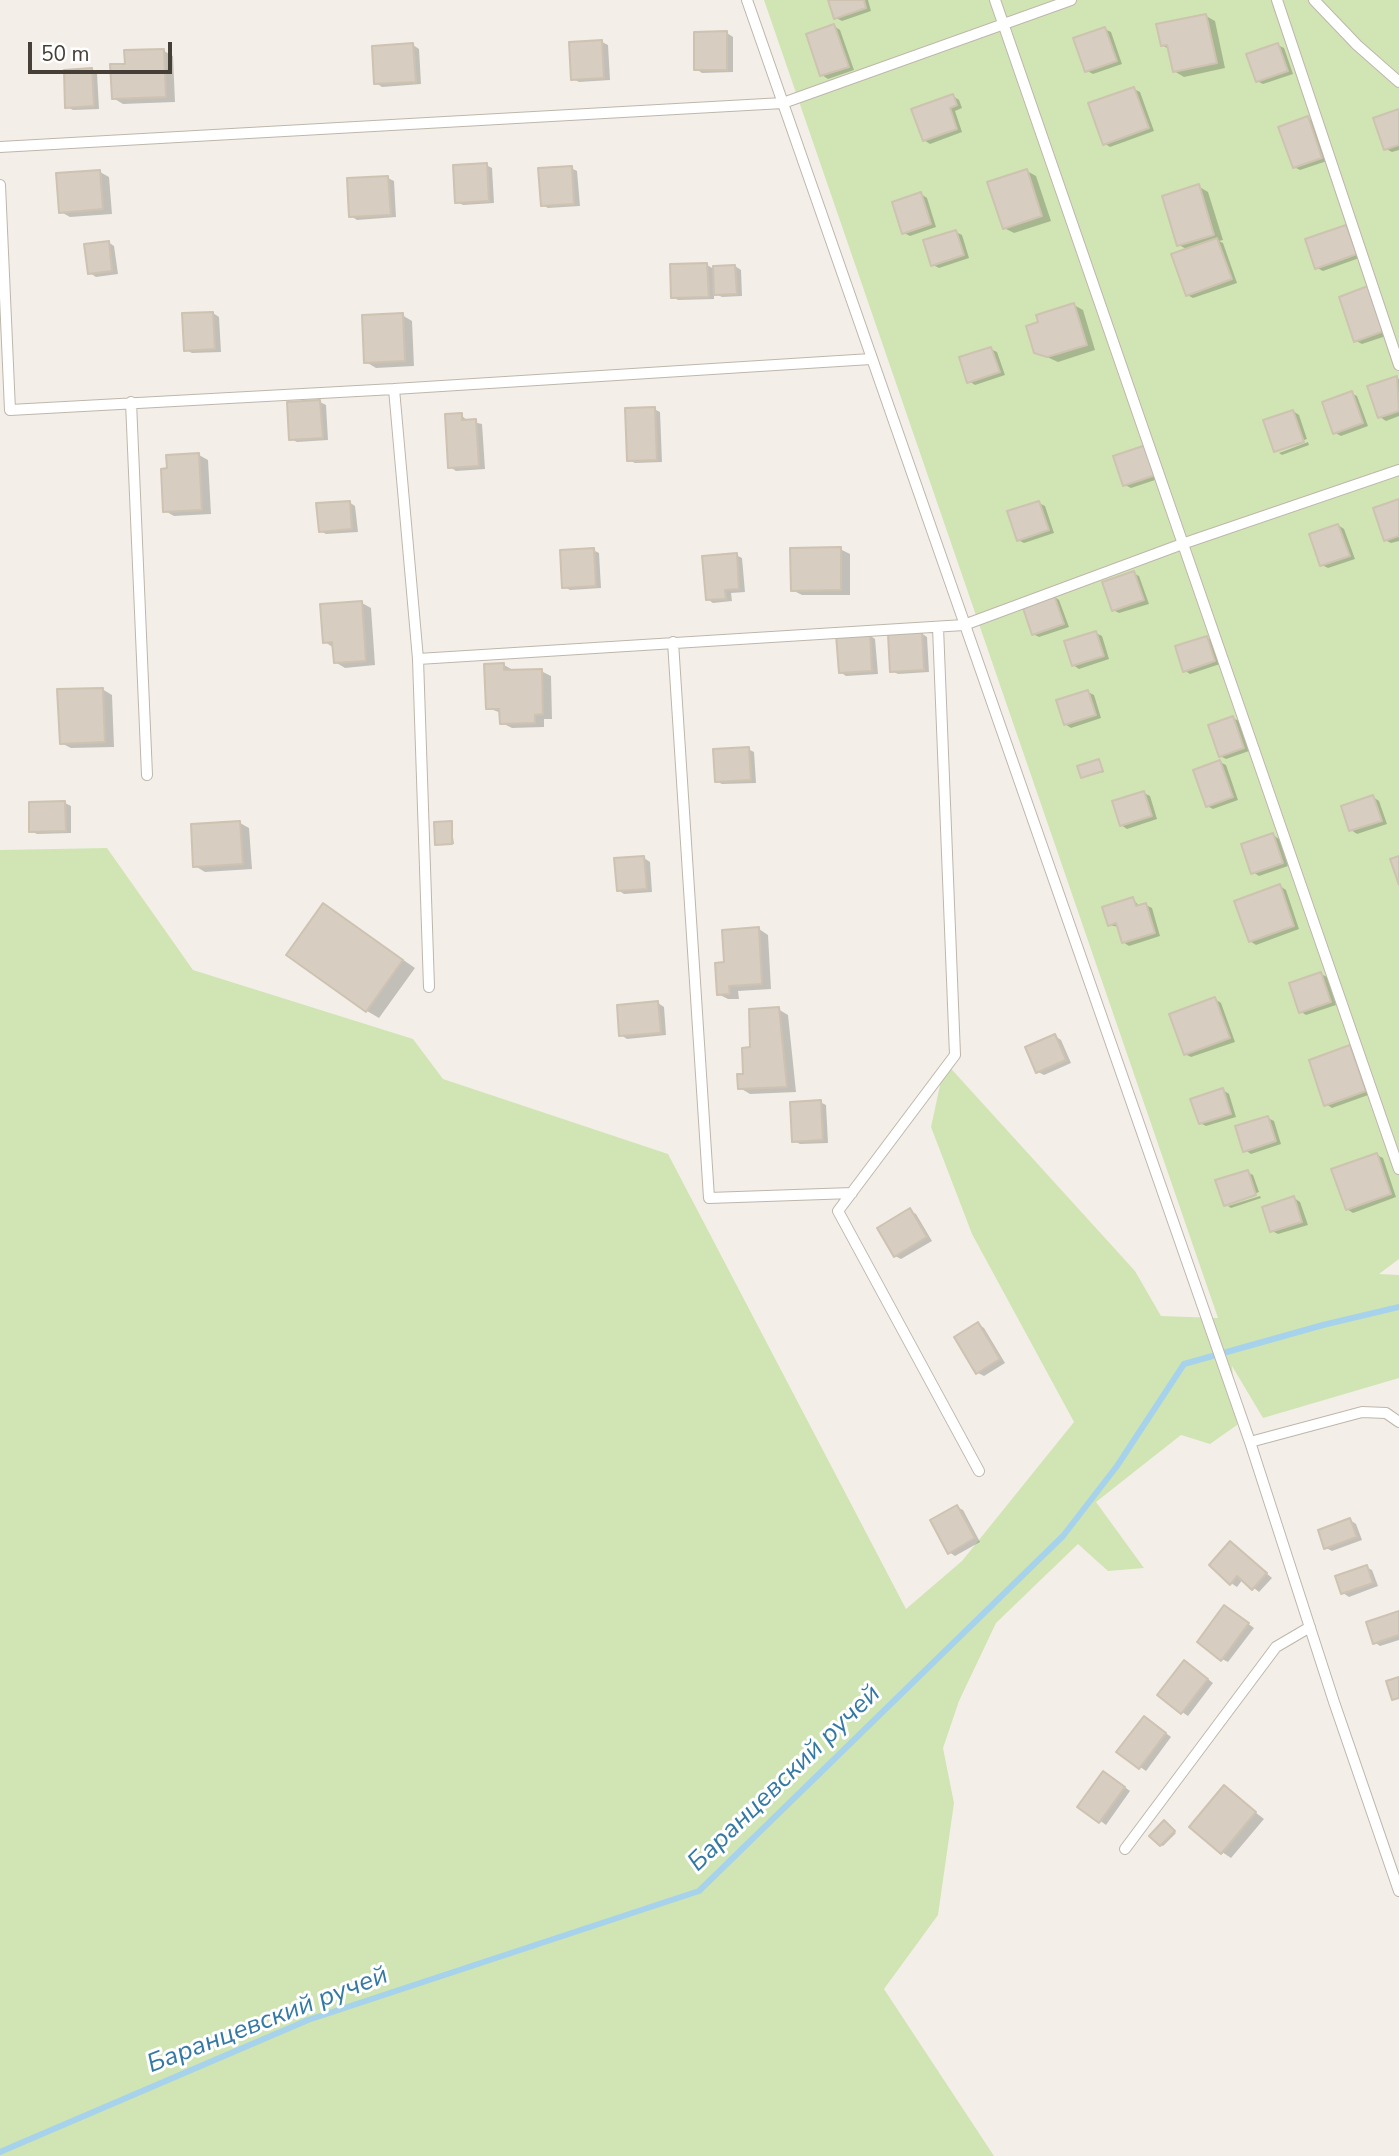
<!DOCTYPE html>
<meta charset="utf-8">
<style>
body{margin:0}
#map{position:relative;width:1399px;height:2156px;overflow:hidden;background:#f3efe8;font-family:"Nunito Sans",sans-serif}
canvas{display:block}
.scale{position:absolute;left:28px;top:42px;width:144px;height:32px;box-sizing:border-box;border:4px solid #463f37;border-top:0;padding-left:9px;font-size:21px;line-height:24px;white-space:nowrap;color:#463f37;-webkit-text-stroke:5px #fff;paint-order:stroke}
</style>
<div id="map">
<canvas width="1399" height="2156"></canvas>
<div class="scale">50 m</div>
</div>
<script>
const c = document.querySelector('canvas').getContext('2d');
c.lineJoin = 'round';
function fillPath(path, color) {
  c.fillStyle = color;
  c.fill(path, 'evenodd');
}
function strokePath(path, color, width, dash) {
  c.strokeStyle = color;
  c.lineWidth = width;
  c.lineCap = dash ? 'butt' : 'round';
  c.setLineDash(dash || []);
  c.stroke(path);
}
function write(font, color, halo, rows, align = 'center') {
  c.font = font + ' "Nunito Sans",sans-serif';
  c.lineWidth = 6;
  c.setLineDash([]);
  c.textBaseline = 'middle';
  c.strokeStyle = halo;
  c.fillStyle = color;
  for (const [text, x, y, turn = 0] of rows) {
    c.save();
    c.translate(x, y);
    c.rotate((+turn || 0) * Math.PI / 180);
    c.textAlign = isNaN(turn) ? turn : align;
    if (halo) c.strokeText(text, 0, 0);
    c.fillText(text, 0, 0);
    c.restore();
  }
}
fillPath(new Path2D(`
 M764 0H1399V1259L1379 1274 1399 1275V1378L1263 1418 1232 1366 1237 1425 1210 1444 1181 1435 1096 1502 1144 1568 1108 1571 1078 1544 996 1623 959 1701 943 1748 954 1803 938 1915 884 1989 994 2156H0V850L107 848 193 970 413 1039 443 1079 668 1154 906 1609 962 1561 1074 1422 972 1234 931 1127 945 1062 1135 1271 1161 1316 1218 1318Z`), '#d0e5b3');
fillPath(new Path2D(`
 M830 0H868L871 11 842 21 836 18Z
 M1206 16 1215 21 1225 68 1184 77 1174 71 1170 50 1162 45Z
 M834 26 840 30 854 70 828 79 822 75Z
 M1105 29 1111 32 1122 64 1093 74 1087 71Z
 M727 33 733 37V72L702 73 696 69Z
 M602 42 608 45 610 80 579 82 573 79Z
 M413 45 419 49 421 84 382 87 376 83Z
 M1278 45 1284 48 1293 74 1263 84 1257 81Z
 M164 51 173 56 175 102 123 104 113 98Z
 M91 70 97 73 99 109 73 110 67 107Z
 M1134 89 1140 92 1154 131 1110 147 1104 143Z
 M953 96 959 100 962 108 955 111 962 132 930 144 924 140Z
 M1399 111V150L1392 152 1386 149Z
 M1308 118 1314 122 1327 161 1300 170 1294 167Z
 M486 165 492 168 494 203 463 205 457 202Z
 M571 168 577 171 580 206 548 208 542 205Z
 M1027 171 1036 176 1051 221 1014 233 1004 228Z
 M100 172 109 177 112 214 70 217 61 212Z
 M388 178 394 181 396 217 357 220 351 216Z
 M1198 186 1208 192 1223 240 1219 241 1223 243 1237 283 1193 298 1187 295 1188 250 1179 245Z
 M921 194 927 198 936 227 910 236 904 233Z
 M1346 227 1352 230 1362 257 1323 271 1317 268Z
 M956 232 962 235 969 258 939 268 933 265Z
 M108 242 114 246 118 274 96 277 90 273Z
 M707 265 714 269 735 266 741 270 742 296 722 297 714 293V299L678 300 673 297Z
 M1368 288 1389 335 1362 344 1356 341Z
 M1074 305 1083 310 1095 350 1058 362 1036 352Z
 M213 313 219 317 221 352 192 353 186 350Z
 M402 315 412 321 414 366 376 368 366 362Z
 M991 349 997 352 1005 375 975 385 969 381Z
 M1396 378 1399 379V416L1386 421 1380 417Z
 M1351 393 1357 396 1368 426 1341 436 1335 433Z
 M320 402 326 405 328 440 297 442 291 439Z
 M654 409 660 412 662 462 635 463 629 460Z
 M1293 411 1299 415 1307 439 1278 449V452L1276 451Z
 M461 415 468 421 482 424 485 469 456 471 450 467Z
 M1308 442 1309 445 1282 455 1279 453Z
 M1145 447 1161 478 1131 488 1125 485Z
 M199 455 208 460 211 514 174 516 165 511Z
 M1399 501V541L1391 543 1385 540Z
 M349 502 355 506 358 532 326 534 320 531Z
 M1039 503 1045 506 1054 533 1024 543 1018 540Z
 M1338 525 1344 529 1355 559 1328 568 1322 565Z
 M840 549 850 554V595H802L792 590Z
 M593 550 599 553 601 588 570 590 564 587Z
 M736 555 742 558 745 592 731 593 732 601 713 603 707 599Z
 M1133 573 1139 576 1149 604 1119 613 1113 610Z
 M1053 596 1059 600 1069 627 1039 637 1033 634Z
 M362 603 371 608 375 665 345 668 335 662 334 648 325 642Z
 M921 633 927 637 929 672 898 674 892 671Z
 M1096 633 1102 636 1109 659 1079 669 1073 665Z
 M869 635 875 639 878 674 846 676 840 672Z
 M1207 638 1213 641 1220 664 1190 674 1184 670Z
 M504 665 513 670 541 671 551 676 552 719H544V727L512 728 502 723 501 713 488 708Z
 M102 689 112 695 114 747 71 748 61 743Z
 M1088 692 1094 695 1101 718 1071 728 1065 724Z
 M1233 718 1239 721 1249 751 1226 759 1220 756Z
 M748 749 754 752 756 783 722 784 716 781Z
 M1099 761 1104 772 1082 777Z
 M1220 762 1226 765 1238 800 1213 809 1207 806Z
 M1144 793 1150 796 1157 819 1127 829 1121 825Z
 M1373 797 1379 801 1387 824 1357 834 1351 830Z
 M65 803 71 806V833L37 834 31 831Z
 M240 823 249 828 252 869 205 872 195 866Z
 M451 823 454 844H437Z
 M1273 835 1279 839 1288 866 1259 876 1253 872Z
 M644 858 650 862 652 892 624 894 618 890Z
 M1280 886 1286 890 1299 929 1256 945 1250 941Z
 M1133 899 1140 907 1146 905 1152 908 1160 936 1129 946 1123 942 1119 927 1109 925Z
 M324 905 415 968 379 1018 367 1011Z
 M759 929 768 935 771 989 738 991 739 999H728L718 994 725 964Z
 M1321 974 1327 977 1336 1005 1306 1015 1300 1011Z
 M1215 999 1221 1003 1235 1042 1191 1057 1185 1054Z
 M658 1003 664 1007 666 1035 627 1039 621 1035Z
 M778 1009 788 1015 796 1092 750 1094 740 1088 752 1049Z
 M1055 1036 1061 1040 1071 1063 1044 1075 1038 1072Z
 M1350 1047 1356 1050 1371 1094 1332 1108 1326 1104Z
 M1223 1090 1229 1094 1236 1117 1206 1126 1200 1123Z
 M820 1102 826 1105 828 1143 800 1144 794 1141Z
 M1268 1118 1274 1121 1281 1144 1251 1154 1245 1150Z
 M1377 1155 1383 1158 1396 1197 1353 1213 1347 1209Z
 M1247 1172 1253 1175 1259 1192 1225 1205Z
 M1260 1196 1261 1198 1231 1208 1228 1206Z
 M1294 1198 1300 1202 1308 1225 1278 1234 1272 1231Z
 M910 1211 916 1214 932 1241 901 1259 895 1256Z
 M978 1324 984 1328 1005 1363 984 1376 978 1373Z
 M957 1507 963 1510 980 1542 955 1556 949 1552Z
 M1350 1520 1356 1524 1362 1540 1332 1551 1326 1548Z
 M1236 1547 1272 1578 1259 1592 1243 1579 1237 1587 1231 1583Z
 M1366 1567 1372 1570 1378 1586 1349 1597 1343 1593Z
 M1231 1611 1254 1628 1228 1662 1222 1659Z
 M1399 1613V1640L1380 1646 1374 1642Z
 M1191 1666 1213 1683 1188 1716 1182 1712Z
 M1150 1721 1171 1737 1146 1771 1119 1752Z
 M1110 1776 1130 1791 1106 1825 1080 1806Z
 M1224 1788 1264 1819 1231 1858 1222 1852Z
 M1166 1823 1176 1833 1163 1846 1161 1845Z`), '#0003');
strokePath(new Path2D(`
 M0 2152 308 2020 699 1891 1063 1536 1117 1466 1184 1364 1323 1325 1399 1307`), '#a7d2ec', 6);
const building = new Path2D(`
 M828 0H864L866 8 834 19Z
 M1206 14 1217 63 1173 72 1167 45 1161 46 1156 24Z
 M834 24 849 67 820 76 806 34Z
 M1105 27 1117 61 1085 72 1073 38Z
 M727 31V70H694V32Z
 M602 40 604 78 571 80 569 42Z
 M413 43 416 82 374 84 372 46Z
 M1278 43 1288 71 1256 82 1246 54Z
 M164 49 166 97 112 99 110 64H125L124 50Z
 M92 68 94 106 65 108 64 70Z
 M1134 87 1149 128 1103 145 1088 103Z
 M953 94 957 105 950 108 957 129 923 141 911 109Z
 M1399 109V145L1384 150 1373 118Z
 M1308 116 1322 158 1293 168 1278 127Z
 M487 163 489 201 455 203 453 165Z
 M572 166 574 204 541 206 538 168Z
 M1027 169 1042 216 1003 229 987 182Z
 M100 170 103 209 59 213 56 173Z
 M388 176 391 215 349 217 347 178Z
 M1199 184 1214 235 1177 246 1162 196Z
 M921 192 931 224 902 234 892 202Z
 M1346 225 1357 254 1315 269 1305 239Z
 M956 230 964 255 931 266 923 240Z
 M1217 238 1232 279 1186 296 1171 254Z
 M109 241 112 271 88 274 84 244Z
 M707 263 709 297 671 298 670 264Z
 M735 265 737 294 714 295 713 266Z
 M1368 286 1384 331 1354 342 1339 297Z
 M1074 303 1087 345 1047 357 1034 353 1026 326 1038 322 1036 315Z
 M213 312 215 349 184 351 182 313Z
 M403 313 405 361 364 363 362 315Z
 M991 347 1000 372 967 383 959 357Z
 M1397 376 1399 411 1378 418 1367 386Z
 M1352 391 1363 423 1333 434 1322 402Z
 M320 400 323 438 289 440 287 402Z
 M655 407 657 460 627 461 625 408Z
 M1293 410 1304 442 1274 452 1263 420Z
 M462 413V420L476 419 479 466 448 468 445 414Z
 M1146 445 1156 475 1123 486 1113 456Z
 M199 453 202 510 163 512 161 469 167 468 166 455Z
 M1399 499V536L1384 541 1373 508Z
 M350 501 352 529 319 532 316 503Z
 M1039 501 1049 530 1017 541 1007 511Z
 M1338 524 1350 556 1320 566 1309 534Z
 M841 547V590L791 591 790 548Z
 M594 548 596 586 562 588 560 550Z
 M737 553 739 589 725 590 726 599 706 600 702 556Z
 M1134 571 1144 600 1112 611 1102 582Z
 M1054 595 1064 624 1032 635 1022 605Z
 M362 601 366 661 334 663 332 642 323 643 320 604Z
 M1096 631 1104 656 1072 666 1064 641Z
 M922 632 924 670 890 672 888 634Z
 M870 633 872 671 839 673 836 635Z
 M1207 636 1215 661 1183 672 1175 646Z
 M504 663V670L542 669 543 714 535 715V723L500 724 499 709H486L484 664Z
 M103 688 105 742 60 744 57 689Z
 M1088 690 1096 715 1064 725 1056 700Z
 M1233 716 1244 748 1219 757 1208 725Z
 M749 747 751 780 715 782 713 749Z
 M1099 759 1103 771 1081 778 1077 766Z
 M1220 760 1233 797 1206 807 1193 770Z
 M1144 791 1152 816 1120 826 1112 801Z
 M1373 795 1382 821 1349 831 1341 806Z
 M65 801 66 831 29 832V802Z
 M240 821 243 864 193 867 191 824Z
 M452 821V844L435 845 434 822Z
 M1273 833 1283 863 1251 874 1241 844Z
 M644 856 647 889 617 891 614 858Z
 M1399 856V885L1390 859Z
 M1280 884 1294 926 1249 942 1234 901Z
 M1133 897 1136 906 1146 903 1155 933 1122 943 1116 923 1108 926 1102 907Z
 M323 903 403 960 366 1012 286 955Z
 M759 927 762 984 729 986 730 994 717 995 715 963 724 962 722 930Z
 M1321 972 1331 1002 1299 1013 1289 983Z
 M1215 997 1230 1038 1184 1055 1169 1014Z
 M658 1001 661 1033 619 1036 617 1005Z
 M779 1007 787 1087 738 1089 737 1074H743L742 1048 750 1047 749 1009Z
 M1055 1034 1066 1060 1036 1073 1025 1047Z
 M1350 1045 1366 1091 1324 1106 1309 1060Z
 M1223 1088 1231 1114 1199 1124 1190 1099Z
 M821 1100 823 1140 792 1142 790 1102Z
 M1268 1116 1276 1141 1243 1152 1235 1126Z
 M1377 1153 1391 1194 1346 1210 1331 1169Z
 M1248 1170 1256 1195 1224 1206 1215 1180Z
 M1294 1196 1302 1222 1270 1232 1262 1207Z
 M910 1208 927 1237 894 1257 877 1228Z
 M978 1322 1000 1359 976 1374 954 1337Z
 M957 1505 975 1538 948 1554 930 1520Z
 M1350 1518 1357 1537 1324 1549 1318 1530Z
 M1230 1541 1267 1573 1252 1590 1237 1576 1230 1585 1209 1565Z
 M1367 1565 1373 1583 1341 1594 1335 1576Z
 M1224 1605 1249 1623 1221 1661 1197 1642Z
 M1399 1611V1635L1373 1644 1366 1622Z
 M1184 1660 1208 1679 1181 1714 1157 1695Z
 M1399 1677V1698L1392 1700 1386 1681Z
 M1144 1716 1166 1733 1139 1769 1116 1752Z
 M1103 1771 1125 1787 1099 1823 1077 1807Z
 M1224 1785 1256 1812 1221 1854 1189 1827Z
 M1164 1820 1175 1831 1160 1846 1149 1836Z`);
fillPath(building, '#d7cdc1');
strokePath(building, '#cec2b1', 2);
const lane = new Path2D(`
 M747 0 1250 1442 1362 1412 1386 1413 1399 1422
 M995 0 1399 1169
 M1277 0 1399 365
 M1314 0 1357 45 1399 82
 M0 147 783 103 1071 0
 M0 185 10 410 394 389
 M131 402 147 775
 M938 627 955 1055 838 1211 979 1471
 M673 642 709 1198 852 1193
 M418 659 964 625 1185 543 1399 470
 M429 987 418 659 394 389 871 359
 M1250 1442 1334 1702 1399 1891
 M1125 1849 1276 1647 1310 1627`);
strokePath(lane, '#beb6ab', 12);
strokePath(lane, '#fff', 10);
write('italic 26px', '#3478a4', '#fff', [
 ["Баранцевский ручей",785,1779,-44],
 ["Баранцевский ручей",268,2021,-21]
]);
</script>
